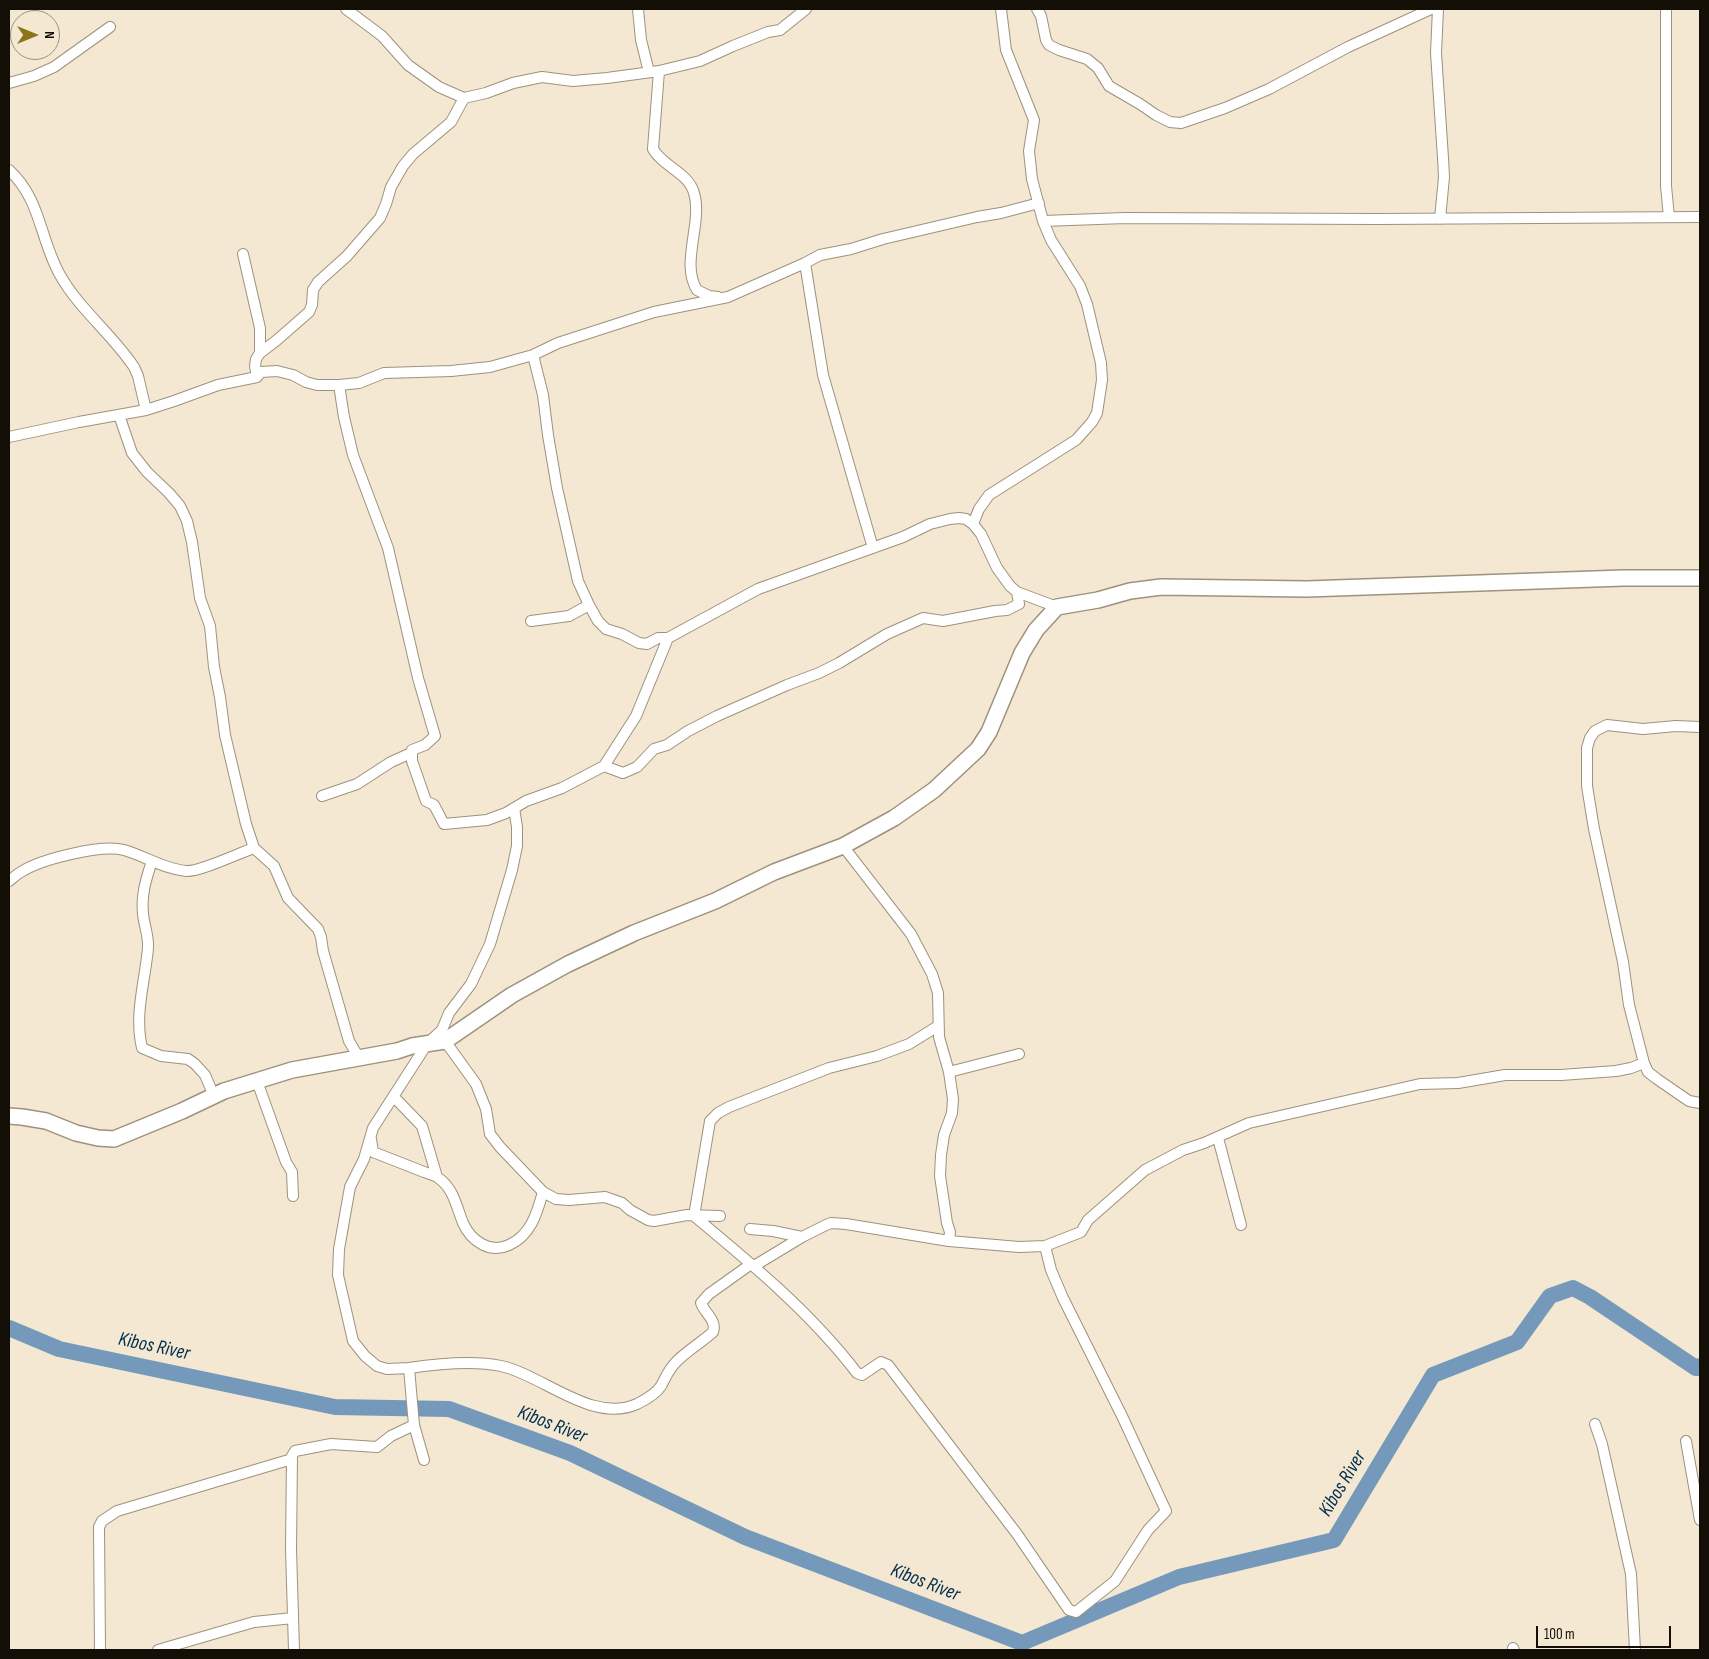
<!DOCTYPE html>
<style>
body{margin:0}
#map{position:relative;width:1709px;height:1659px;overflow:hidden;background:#f4e8d2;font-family:"Sofia Sans Condensed",sans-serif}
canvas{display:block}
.frame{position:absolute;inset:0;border:10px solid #130f07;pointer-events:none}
.north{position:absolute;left:10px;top:10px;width:50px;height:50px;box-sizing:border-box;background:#f4e8d2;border:1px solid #9a9181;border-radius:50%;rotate:90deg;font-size:14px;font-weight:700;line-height:20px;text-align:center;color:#130f07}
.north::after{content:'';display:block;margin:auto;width:18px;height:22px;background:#8a7519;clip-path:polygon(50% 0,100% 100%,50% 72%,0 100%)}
.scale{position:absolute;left:1536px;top:1626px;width:135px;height:22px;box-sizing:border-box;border:2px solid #130f07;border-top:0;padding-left:6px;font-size:15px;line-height:18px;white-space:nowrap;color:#130f07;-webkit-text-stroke:4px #f4e8d2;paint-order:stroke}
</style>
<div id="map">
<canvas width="1709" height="1659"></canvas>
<div class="frame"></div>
<div class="north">N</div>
<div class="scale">100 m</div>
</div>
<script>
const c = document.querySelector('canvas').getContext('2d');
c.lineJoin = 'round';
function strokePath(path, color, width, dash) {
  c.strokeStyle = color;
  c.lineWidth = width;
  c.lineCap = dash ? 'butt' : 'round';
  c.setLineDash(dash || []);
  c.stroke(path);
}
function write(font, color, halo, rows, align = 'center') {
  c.font = font + ' "Sofia Sans Condensed",sans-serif';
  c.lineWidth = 5;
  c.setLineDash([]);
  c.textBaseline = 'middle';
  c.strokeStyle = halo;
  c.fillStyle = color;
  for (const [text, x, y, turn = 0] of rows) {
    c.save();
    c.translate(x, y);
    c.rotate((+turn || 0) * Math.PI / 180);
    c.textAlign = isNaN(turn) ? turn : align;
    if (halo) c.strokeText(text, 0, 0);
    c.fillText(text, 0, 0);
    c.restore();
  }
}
strokePath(new Path2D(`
 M9 1328 59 1349 335 1407 449 1409 570 1453 745 1537 1022 1643 1179 1577 1334 1540 1433 1375 1517 1342 1550 1296 1573 1288 1590 1297 1696 1368 1700 1366`), '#7499ba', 16);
const street = new Path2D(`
 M346 9 382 36 408 65 439 87 464 98 486 93 513 83 542 77 573 81 607 78 659 71 700 61 733 46 768 32 780 30 806 9
 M638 9 641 40 649 72
 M1037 9 1041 16 1046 40 1049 45 1059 50 1087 59 1098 68 1109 86 1140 104 1156 115 1170 122 1181 123 1225 108 1269 89 1348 47 1431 9
 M1438 9 1436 53 1443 158 1444 177 1440 219
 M1666 9V186L1669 217
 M659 71 653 149C663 167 688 172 694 193 703 223 680 263 697 290L709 296 718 297
 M9 83 34 76 54 67 110 27
 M9 170C41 199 40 240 60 275 79 309 112 334 134 367L138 376 146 410
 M1043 221 1125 218 1378 219 1700 217
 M243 254 260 328V353
 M805 263 823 375 873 548
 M257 377 255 366 256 359 260 353 277 340 309 312 312 305 313 290 318 282 347 256 380 218 386 204 391 187 403 166 413 154 451 122 464 98
 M339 385 344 417 353 455 388 548 418 678 435 736 425 745 412 750V761L426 801 434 805 444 824 487 820 506 813 526 801 562 788 604 766 623 773 637 767 654 749 667 745 688 731 717 716 787 685 819 673 839 663 887 634 923 618 943 621 995 611 1007 610 1019 604 1017 592
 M119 415 132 453 147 472 169 493 180 506 187 521 192 542 200 598 210 626 214 667 220 697 225 735 246 824 254 848 274 866 288 898 318 929 321 937 323 951 349 1041 359 1058
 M9 437 79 422 146 410 174 401 218 385 257 377 261 372 277 371 293 375 306 382 317 385H339L359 383 384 373 451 371 490 367 533 355 558 343 654 312 728 297 805 263 820 255 851 249 883 239 977 217 1001 213 1039 203
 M973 524 979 509 989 495 1076 440 1092 422 1097 413 1102 380 1101 363 1087 304 1080 286 1051 240 1043 221 1032 179 1029 151 1034 120 1006 50 1001 9
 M589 605 598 621 606 629 622 634 639 643 647 644 658 638H668L758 589 903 537 930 524 950 519 959 518 966 519 973 524 981 534 997 568 1010 586 1017 592 1057 607
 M531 621 569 616 589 605 578 581 557 488 548 435 543 395 533 355
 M1700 727 1676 726 1643 729 1607 725 1595 731 1590 738 1587 748V786L1594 829 1623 962 1629 1005 1644 1063 1648 1072 1657 1079 1689 1101 1700 1103
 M604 766 636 716 668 638
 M322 796 357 784 391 762 411 753
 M843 846 911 934 932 974 938 993 939 1037 949 1072 953 1099 952 1113 944 1135 941 1155 940 1176 947 1223 950 1232 949 1241
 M152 861C146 879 141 895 143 914 144 925 149 937 148 948 145 982 134 1014 142 1048L161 1056 188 1059 195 1064 205 1075 214 1096
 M9 881C13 878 17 874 21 872 41 859 102 844 124 850 145 856 164 869 186 871 200 872 239 853 254 848
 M445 1041 476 1084 486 1109 490 1134 500 1147 543 1192 556 1199 569 1200 605 1197 622 1203 630 1210 648 1220 654 1221 687 1215 720 1216
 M949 1072 1019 1054
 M257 1081 286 1162 292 1172 293 1196
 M394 1097 422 1126 437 1177
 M1218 1138 1241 1225
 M371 1139 373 1152C388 1158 404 1164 419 1170 425 1173 432 1174 437 1177 454 1188 456 1206 463 1223 471 1241 490 1254 509 1245 531 1235 537 1213 543 1192
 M694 1216C752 1264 811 1313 857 1373L862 1375 881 1362 888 1365 1017 1534 1069 1610 1076 1612 1115 1581 1148 1530 1166 1511 1122 1416 1063 1298 1051 1270 1045 1246
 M694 1216 710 1121 718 1113 729 1107 829 1068 877 1056 909 1044 938 1026
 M750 1229 773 1231 802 1237
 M754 1266 802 1237 826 1225 831 1223 846 1224 949 1241 1019 1247 1045 1246 1081 1232 1088 1220 1145 1170 1183 1150 1204 1143 1249 1123 1420 1084 1458 1083 1505 1075H1561L1616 1071 1631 1068 1644 1063
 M409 1368C436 1364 474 1360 501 1366 543 1375 592 1424 637 1404 645 1400 656 1394 661 1386 667 1375 668 1370 677 1361 688 1350 702 1342 713 1332 717 1320 705 1314 701 1303L709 1294 751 1264
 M1595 1424 1602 1444 1631 1574 1635 1650
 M1686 1441 1700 1520
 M424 1460 414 1425 409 1368 387 1369 377 1366 365 1356 353 1341 338 1275 339 1249 350 1187 364 1159 373 1128 427 1044 442 1030 449 1013 471 984 490 944 512 870 517 846V827L514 808
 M1513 1648 1514 1650
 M100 1650 99 1527 102 1521 117 1511 292 1459
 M158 1650 254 1622 293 1618
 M294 1650 291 1549 292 1456 295 1451 331 1444 377 1447 391 1436 414 1425`);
const secondary = new Path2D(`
 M9 1116 22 1117 46 1121 76 1133 98 1138 114 1139 182 1111 224 1091 292 1070 397 1051 412 1046 445 1041 512 995 568 964 634 933 715 901 774 872 843 846 894 818 934 790 978 749 989 732 1022 653 1036 630 1057 607 1098 600 1130 591 1161 587 1307 589 1623 578H1700`);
strokePath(street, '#9d927d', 12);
strokePath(secondary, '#9d927d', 18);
strokePath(street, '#fff', 10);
strokePath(secondary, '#fff', 15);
write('italic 20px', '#002f50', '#f4e8d2', [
 ["Kibos River",154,1347,12],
 ["Kibos River",552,1425,21],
 ["Kibos River",1343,1484,-59],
 ["Kibos River",925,1583,21]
]);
</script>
